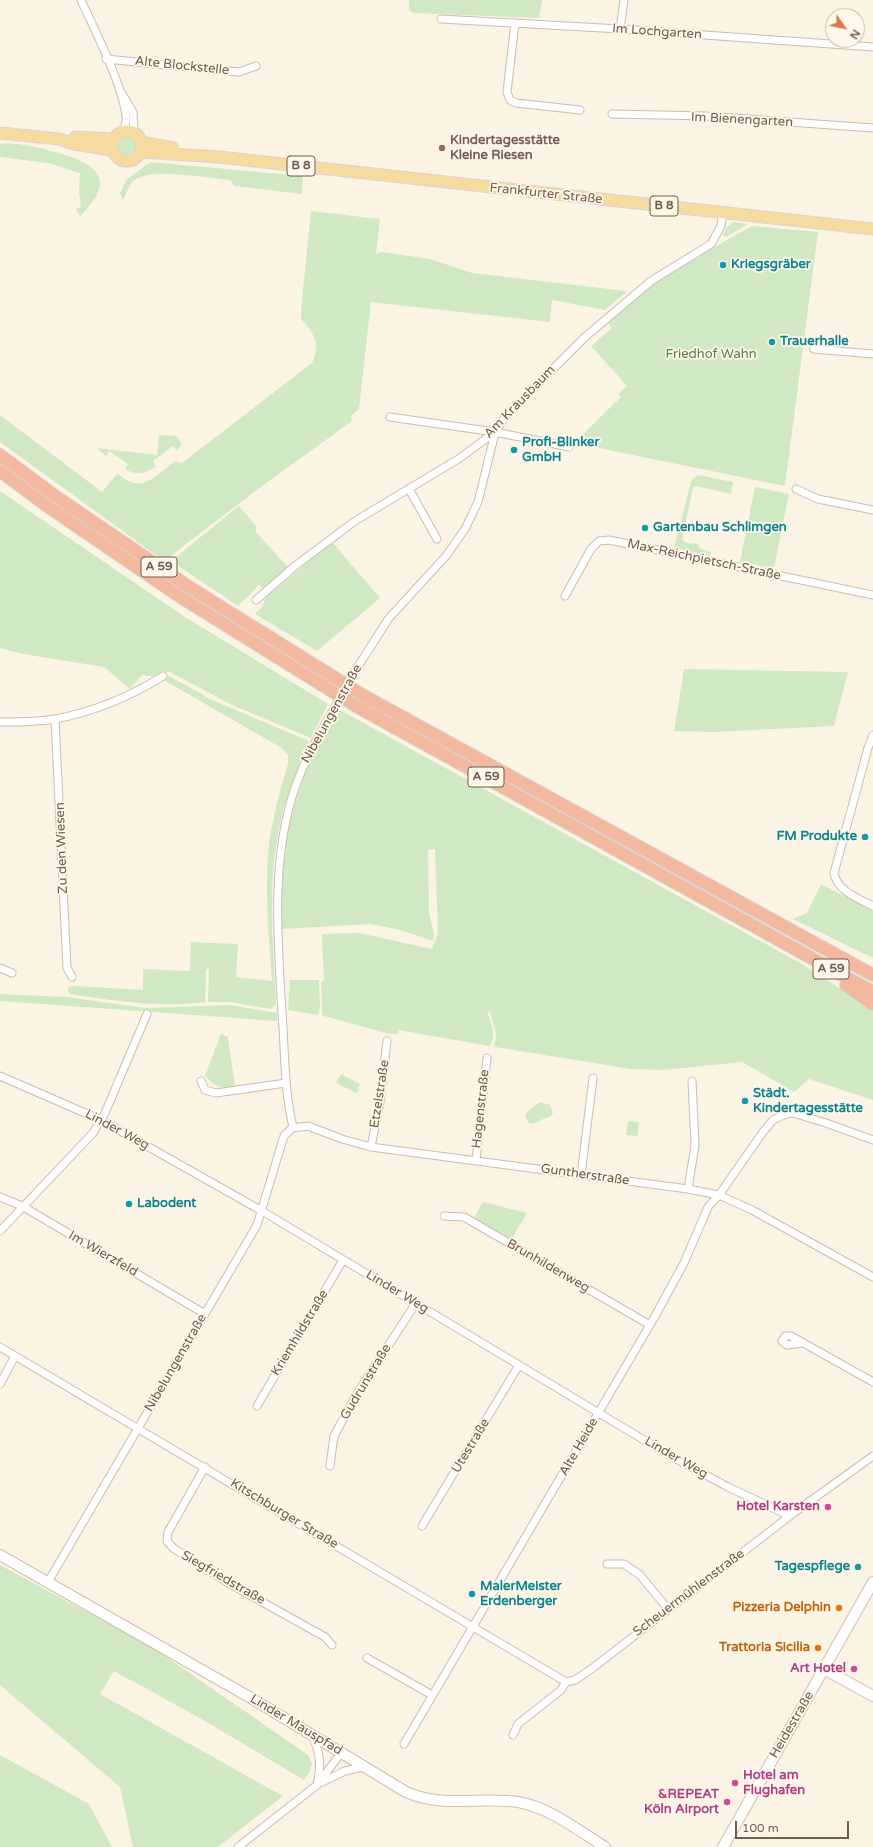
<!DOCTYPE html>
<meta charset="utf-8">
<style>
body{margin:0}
#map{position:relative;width:873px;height:1847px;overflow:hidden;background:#fbf4e5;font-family:"Varela Round",sans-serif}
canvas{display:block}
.north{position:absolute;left:825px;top:8px;width:40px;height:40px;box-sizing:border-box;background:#fef8eb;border:1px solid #c6b9ab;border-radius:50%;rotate:123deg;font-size:11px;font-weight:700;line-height:16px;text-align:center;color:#725b4c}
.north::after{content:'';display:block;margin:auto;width:14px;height:18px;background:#de7851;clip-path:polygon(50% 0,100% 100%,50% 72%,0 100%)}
.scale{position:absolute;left:735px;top:1821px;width:114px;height:18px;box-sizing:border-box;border:2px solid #725b4c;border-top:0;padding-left:5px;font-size:12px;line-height:14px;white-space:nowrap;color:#725b4c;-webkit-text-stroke:3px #fef8eb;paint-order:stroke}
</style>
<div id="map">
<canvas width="873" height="1847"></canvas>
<div class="north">N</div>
<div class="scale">100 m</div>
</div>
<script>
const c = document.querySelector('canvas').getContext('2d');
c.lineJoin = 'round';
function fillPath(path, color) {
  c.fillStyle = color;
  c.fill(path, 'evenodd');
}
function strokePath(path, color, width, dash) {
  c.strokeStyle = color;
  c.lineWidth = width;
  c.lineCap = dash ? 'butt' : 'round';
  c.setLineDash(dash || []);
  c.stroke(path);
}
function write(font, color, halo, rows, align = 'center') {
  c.font = font + ' "Varela Round",sans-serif';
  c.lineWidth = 3.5;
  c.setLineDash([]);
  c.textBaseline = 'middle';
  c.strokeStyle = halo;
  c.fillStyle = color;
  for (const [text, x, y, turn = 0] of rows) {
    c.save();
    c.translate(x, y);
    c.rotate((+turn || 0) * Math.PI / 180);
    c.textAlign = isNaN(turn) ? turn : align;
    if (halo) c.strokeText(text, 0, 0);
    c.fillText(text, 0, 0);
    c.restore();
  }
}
fillPath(new Path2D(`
 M409 0H542L539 18 414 13 409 10Z
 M113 146a13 13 0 1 1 26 0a13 13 0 1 1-26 0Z
 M0 144C16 142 36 147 51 151 92 161 121 177 80 216L76 209 81 207 79 191 80 173 48 163 0 157Z
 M150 162 303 176 302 194 234 186 230 180C209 178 154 168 136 179 129 184 127 192 123 200L120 193 127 179Z
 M311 211 380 219 376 254 381 252 430 259 472 273 627 291 605 310 552 300 550 322 371 302 359 409 351 416 352 421 262 486 164 561 0 442V415L102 492 117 474C122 476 128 482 134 483 148 487 164 469 175 461L182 463 312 363C321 345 314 333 301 319V310Z
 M733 222 748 224 726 237 723 235 727 227Z
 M752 226 818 232 785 486 574 443 621 397 618 394 627 386 591 346 612 328 608 323C648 282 703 254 752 226Z
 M159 435 177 436 182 444 177 450 173 446 153 461 156 466C145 474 137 476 125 469L128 464 109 451 106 456 96 448 157 455Z
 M698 475 733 482 731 494 696 486 693 487 682 540 687 543 699 544 698 548 711 552 710 556 674 548 692 479Z
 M755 487 789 494 774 568 740 562Z
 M0 491 185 617 328 704 311 738 232 705 170 672H164L158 677 142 675 130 689 104 667 23 654 0 648Z
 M239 506 257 527 255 531 288 567 263 589 259 585 238 606 171 561Z
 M332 542 380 598 317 651 255 614 263 606 265 598Z
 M684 669 848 672 834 726 715 732 674 731Z
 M166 676 171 677 212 700 309 741C296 771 284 801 278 834 267 890 274 948 276 1005L270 1009 230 1002H208L209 969H206L205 1002C160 1008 115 1001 70 994L68 992V987L77 986 143 990V969L190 971 191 942 238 944 236 977 272 981C269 935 264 889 269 844 273 816 280 790 288 764V755L280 747 162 679Z
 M340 710 802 964 873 1010V1100L809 1079 794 1092 742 1062 664 1070 631 1069 495 1047 496 1034 490 1012 487 1011C490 1021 498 1037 489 1046L399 1030 398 1034H390L324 1016 322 1014 321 981H324L322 934 359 933 432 949 438 933 435 849 428 850 429 912 434 935 433 941 400 930 371 924 282 929C279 846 292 789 333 716L336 718Z
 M821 884 873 911V958L793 919 807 913Z
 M290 980H319L320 1008 318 1015 288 1010Z
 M0 994 66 997 146 1008 230 1005 277 1013V1021L0 1001Z
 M221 1034 228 1037 235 1087C221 1089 214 1086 205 1076Z
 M341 1074 360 1084 357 1093 336 1083Z
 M540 1102 550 1105 553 1113 550 1117C541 1117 529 1133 525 1115L531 1108Z
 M628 1121 639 1122 638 1136 626 1135Z
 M483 1202 527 1213 511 1240 475 1219V1216Z
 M0 1565 152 1647 308 1755 312 1763 310 1771 304 1780 205 1721 114 1671 100 1694 283 1796 218 1847H133L120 1787 0 1685Z
 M0 1755 89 1804 112 1847H0Z`), '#d1e8c4');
const street = new Path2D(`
 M81 0C95 31 123 85 126 117 127 123 125 127 122 131
 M441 19 620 29 873 47
 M515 23 507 92 510 100 516 103 580 110
 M620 29 624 0
 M106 59 239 72 256 66
 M121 92 133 112 134 133
 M612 114 706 116 873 128
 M814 349 873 354
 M390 417 495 432 569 447
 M409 489 437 539
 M796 489 818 499 873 510
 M565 596 591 549 599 541 609 540 873 595
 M256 600 295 566 355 521 460 458 495 432 505 417 584 338 651 281 711 244 721 226 723 212
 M357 668 389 618 446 556 465 529 478 502 495 433
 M55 719 67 968 72 977
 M0 722C18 722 38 722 55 719 93 712 131 696 163 676
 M873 735 868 748 834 873C837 891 859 899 873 906
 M0 968 12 973
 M0 1076 101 1120 262 1211 669 1455 728 1487 790 1516
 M201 1081 205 1090 216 1093 286 1083
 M293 1127C284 1090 285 1051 282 1013 278 941 271 867 292 797 301 767 316 739 332 712
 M371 1147 380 1102 387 1041
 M476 1160 487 1058
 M581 1175 593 1078
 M688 1189 695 1145 692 1081
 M0 1197 22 1206 205 1314
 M444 1216 464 1217 650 1325
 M0 1231 93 1133 105 1113 147 1014
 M802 1343 787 1345 782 1341 785 1336H791L873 1382
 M0 1347 566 1682
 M0 1384 15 1356
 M257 1406 343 1260
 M330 1466 334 1436 358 1392 416 1303
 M205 1467 168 1532 167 1541 173 1548 230 1584 325 1637 332 1645
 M422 1526 519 1365
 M607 1564H624L640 1575 668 1609
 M48 1582 257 1225 284 1136 292 1128 308 1126 342 1139 371 1147 688 1189 719 1195 752 1210 873 1277
 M367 1658 432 1695
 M566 1682 575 1680 590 1670 795 1512 873 1456
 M513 1735 518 1724 561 1690 566 1682
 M312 1736C321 1753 321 1767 317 1785
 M404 1744 654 1318 684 1263 708 1207 719 1195 763 1132 773 1120 786 1114 793 1113 826 1123 873 1140
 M322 1782 345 1771 363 1767
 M238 1847 317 1785 341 1753`);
const secondary = new Path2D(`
 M0 1555 251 1698 406 1792C445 1809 479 1796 518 1802 549 1807 579 1831 605 1847
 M824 1669 873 1696
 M723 1847 873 1582`);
const primary = new Path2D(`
 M112 146a15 15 0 1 1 30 0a15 15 0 1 1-30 0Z
 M0 133 59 139 74 144 112 150
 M75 137 113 139
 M141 142 173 148
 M140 152 219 157 873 229`);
const highway = new Path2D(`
 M0 455 58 498 189 587 364 696 873 975
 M0 471 50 508 182 598 356 706 873 992
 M846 985 873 1004`);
strokePath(street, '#ccbcac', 9);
strokePath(secondary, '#d1beac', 12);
strokePath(primary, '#dad4d0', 13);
strokePath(highway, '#dad4d0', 14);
strokePath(street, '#fff', 7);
strokePath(secondary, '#fff', 10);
strokePath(primary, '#f6dba1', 11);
strokePath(highway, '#f2b99f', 12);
const streetBridge = new Path2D(`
 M332 712 357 668`);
strokePath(streetBridge, '#ccbcac', 9, []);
strokePath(streetBridge, '#fff', 7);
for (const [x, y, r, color] of [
 [442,148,4,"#8d6e63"],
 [723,265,4,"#0f9aa8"],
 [772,342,4,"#0f9aa8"],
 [514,450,4,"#0f9aa8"],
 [645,528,4,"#0f9aa8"],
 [865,837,4,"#0f9aa8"],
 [745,1101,4,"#0f9aa8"],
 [129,1204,4,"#0f9aa8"],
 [828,1507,4,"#d1479c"],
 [858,1567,4,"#0f9aa8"],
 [472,1594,4,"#0f9aa8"],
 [839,1608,4,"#e8710a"],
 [818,1648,4,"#e8710a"],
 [854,1669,4,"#d1479c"],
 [735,1783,4,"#d1479c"],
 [727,1802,4,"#d1479c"]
]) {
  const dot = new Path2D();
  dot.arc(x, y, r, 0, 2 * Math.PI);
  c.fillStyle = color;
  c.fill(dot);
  strokePath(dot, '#fef8eb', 1.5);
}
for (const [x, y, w] of [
 [301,166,28],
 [664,206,28],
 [159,567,36],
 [486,777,36],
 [831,969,36]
]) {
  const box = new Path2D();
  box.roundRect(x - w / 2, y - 10, w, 20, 3);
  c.fillStyle = '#fef8eb';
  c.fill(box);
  strokePath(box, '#725b4c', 1);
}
write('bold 12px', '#725b4c', null, [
 ["B 8",301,166],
 ["B 8",664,206],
 ["A 59",159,567],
 ["A 59",486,777],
 ["A 59",831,969]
]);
write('13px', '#725b4c', '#fef8eb', [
 ["Im Lochgarten",657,32,4],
 ["Alte Blockstelle",182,66,6],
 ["Im Bienengarten",742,120,3],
 ["Frankfurter Straße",546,194,6],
 ["Am Krausbaum",520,402,-46],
 ["Max-Reichpietsch-Straße",704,560,12],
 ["Nibelungenstraße",332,714,-61],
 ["Zu den Wiesen",62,848,-92],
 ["Etzelstraße",380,1094,-81],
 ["Hagenstraße",481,1109,-84],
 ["Linder Weg",117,1130,28],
 ["Guntherstraße",585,1175,8],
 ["Im Wierzfeld",103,1254,30],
 ["Brunhildenweg",548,1266,30],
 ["Linder Weg",397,1292,31],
 ["Kriemhildstraße",300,1333,-59],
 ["Nibelungenstraße",176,1363,-60],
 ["Gudrunstraße",366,1382,-59],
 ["Utestraße",471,1446,-59],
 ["Alte Heide",579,1447,-60],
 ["Linder Weg",676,1458,30],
 ["Kitschburger Straße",284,1514,31],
 ["Siegfriedstraße",223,1578,30],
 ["Scheuermühlenstraße",689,1593,-37],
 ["Linder Mauspfad",296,1725,31],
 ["Heidestraße",792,1725,-60]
]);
write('bold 13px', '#785e54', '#fef8eb', [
 ["Kindertagesstätte",450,141],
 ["Kleine Riesen",450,156]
], 'left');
write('bold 13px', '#0d838f', '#fef8eb', [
 ["Kriegsgräber",731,265],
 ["Trauerhalle",780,342],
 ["Profi-Blinker",522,443],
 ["GmbH",522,458],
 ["Gartenbau Schlimgen",653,528],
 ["FM Produkte",857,837,"right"],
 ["Städt.",753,1094],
 ["Kindertagesstätte",753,1109],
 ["Labodent",137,1204],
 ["Tagespflege",850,1567,"right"],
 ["MalerMeister",480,1587],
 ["Erdenberger",480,1602]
], 'left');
write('13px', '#547d47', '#fef8eb', [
 ["Friedhof Wahn",711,355]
]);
write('bold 13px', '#b23c85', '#fef8eb', [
 ["Hotel Karsten",820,1507],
 ["Art Hotel",846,1669],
 ["Hotel am",743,1776,"left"],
 ["Flughafen",743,1791,"left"],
 ["&REPEAT",719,1795],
 ["Köln Airport",719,1810]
], 'right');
write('bold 13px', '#c56008', '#fef8eb', [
 ["Pizzeria Delphin",831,1608],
 ["Trattoria Sicilia",810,1648]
], 'right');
</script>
